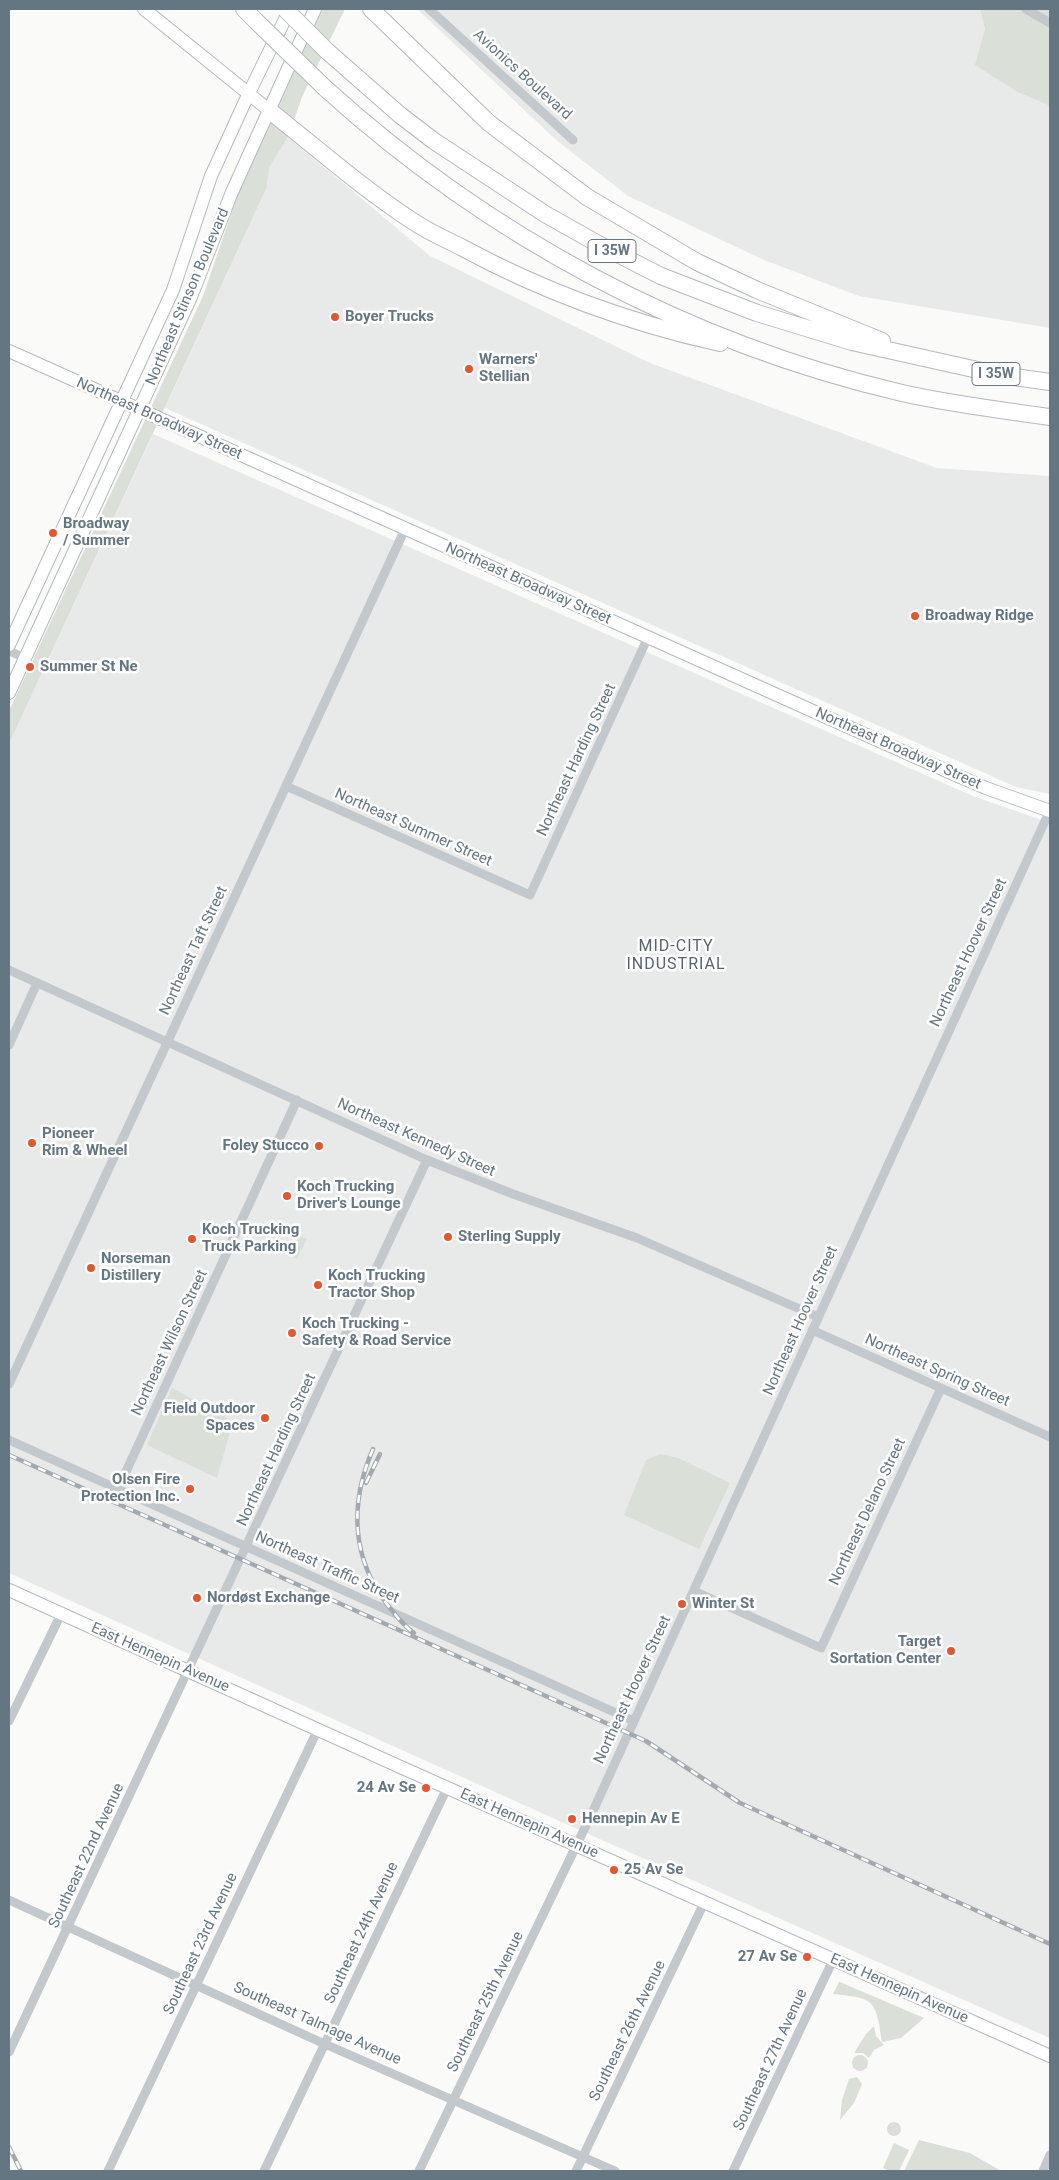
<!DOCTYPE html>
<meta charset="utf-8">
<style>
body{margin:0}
#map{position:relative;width:1059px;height:2180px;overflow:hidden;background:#fafaf8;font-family:Roboto,sans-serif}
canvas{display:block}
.frame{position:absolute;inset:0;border:10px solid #657683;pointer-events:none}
</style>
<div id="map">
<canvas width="1059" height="2180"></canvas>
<div class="frame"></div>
</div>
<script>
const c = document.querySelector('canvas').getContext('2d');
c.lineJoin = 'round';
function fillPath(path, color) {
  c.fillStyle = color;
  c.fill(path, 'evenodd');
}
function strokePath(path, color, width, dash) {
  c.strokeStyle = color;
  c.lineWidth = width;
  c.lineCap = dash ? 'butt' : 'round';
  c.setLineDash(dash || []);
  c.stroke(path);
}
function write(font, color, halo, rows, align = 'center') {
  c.font = font + ' Roboto,sans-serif';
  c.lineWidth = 5;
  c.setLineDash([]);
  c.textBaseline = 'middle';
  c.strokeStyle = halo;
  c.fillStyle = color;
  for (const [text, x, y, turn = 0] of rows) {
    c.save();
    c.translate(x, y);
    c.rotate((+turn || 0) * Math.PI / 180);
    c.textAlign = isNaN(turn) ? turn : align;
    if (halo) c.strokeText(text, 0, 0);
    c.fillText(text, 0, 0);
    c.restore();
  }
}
fillPath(new Path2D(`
 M417 9H980L985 29 976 65 1017 92 1050 106V328L859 296 764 260 628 196 555 139Z
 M288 137 430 256 650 363 937 468 1050 476V794L1016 787 165 408 267 187 269 168Z
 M153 434 973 796 1050 823V2038L595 1837 9 1573V744Z`), '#e8e9e9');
fillPath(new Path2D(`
 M323 9H345L302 97 288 137 269 168 267 187 9 744V711L203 296 239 191Z
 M980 9H1050V106L1017 92 975 65 985 29Z
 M298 1235 307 1239 297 1259 289 1255Z
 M172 1388 233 1421 217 1478 147 1445Z
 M660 1454 678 1458 730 1483 699 1549 624 1515 646 1460Z
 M839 1982H840L924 2018 901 2038 882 2042C876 2000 875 1998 833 1994Z
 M874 2026 876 2036 884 2045 874 2050 869 2058 863 2053H854L866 2034Z
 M852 2063a8 8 0 1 1 16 0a8 8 0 1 1-16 0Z
 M857 2077 862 2084 854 2103 840 2120 842 2100 849 2079Z
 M887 2129a7 7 0 1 1 14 0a7 7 0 1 1-14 0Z
 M919 2140 970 2153 1001 2171H904Z
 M894 2143 909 2150 899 2171H889L883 2168Z`), '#dadfd7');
const secondary = new Path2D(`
 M144 9 270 111
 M9 351 949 772 986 788 1050 811
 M9 645 173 290 211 176 248 95 290 9
 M9 693 191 297 232 192 315 9
 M9 1590 396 1765 1050 2056`);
const highway = new Path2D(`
 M244 9 256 21
 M371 9 489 123 587 197 697 262 757 290 882 341
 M327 51 400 115 434 141 545 214 600 245 661 276 757 313 852 342 1000 375 1050 382
 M325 88C488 236 687 343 902 393 950 404 1001 410 1050 417
 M270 111C318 149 363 189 414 222 429 232 445 239 461 247 542 291 630 323 720 343`);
strokePath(secondary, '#b3babf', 14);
strokePath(highway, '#b4b9bd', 18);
strokePath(new Path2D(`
 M429 9 573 140
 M1026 9 1050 23
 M9 651 25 658
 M286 786 530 895 648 637
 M9 970 427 1160 513 1194 637 1238 818 1317
 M9 1045 37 983
 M812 1330 1050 1437
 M9 1384 405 529
 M9 1440 634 1721
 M118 1489 297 1100
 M694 1591 821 1648 941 1388
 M9 1721 61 1614
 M9 1900 318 2041 615 2171
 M9 2052 427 1160
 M108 2171 318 1729
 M264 2171 447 1788
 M419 2171 593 1811 1050 810
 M576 2171 704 1903
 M733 2171 833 1960
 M1043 2171 1050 2155`), '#c3c8cc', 9);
strokePath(secondary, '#fff', 12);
strokePath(highway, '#fff', 16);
const rail = new Path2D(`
 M373 1449C349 1504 351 1560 390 1608 397 1617 404 1626 414 1633
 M9 1455 646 1741 740 1803 1050 1944
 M366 1483 380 1454
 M9 2147 21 2171`);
strokePath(rail, '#a2aab0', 4.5);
strokePath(rail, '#fff', 2.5, [8]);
const highwayBridge = new Path2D(`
 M285 9 327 51
 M256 21 325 88`);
strokePath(highwayBridge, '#b4b9bd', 18, []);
strokePath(highwayBridge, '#fff', 16);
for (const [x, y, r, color] of [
 [335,317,5,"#e4572e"],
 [469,369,5,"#e4572e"],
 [53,533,5,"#e4572e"],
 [915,616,5,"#e4572e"],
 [30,667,5,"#e4572e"],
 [32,1143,5,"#e4572e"],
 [319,1146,5,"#e4572e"],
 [287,1196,5,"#e4572e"],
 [448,1237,5,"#e4572e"],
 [192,1239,5,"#e4572e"],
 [91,1268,5,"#e4572e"],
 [318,1285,5,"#e4572e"],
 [292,1333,5,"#e4572e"],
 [265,1418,5,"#e4572e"],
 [190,1489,5,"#e4572e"],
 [197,1598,5,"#e4572e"],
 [682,1604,5,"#e4572e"],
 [951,1651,5,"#e4572e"],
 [426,1788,5,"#e4572e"],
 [572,1819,5,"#e4572e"],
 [614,1870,5,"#e4572e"],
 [807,1957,5,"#e4572e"]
]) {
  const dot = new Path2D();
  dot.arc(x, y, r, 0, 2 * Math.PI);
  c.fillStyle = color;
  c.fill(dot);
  strokePath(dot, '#fff', 2);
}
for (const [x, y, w] of [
 [612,251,48],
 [996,374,48]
]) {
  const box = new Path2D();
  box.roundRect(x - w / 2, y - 11.5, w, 23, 4);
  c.fillStyle = '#fff';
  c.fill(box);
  strokePath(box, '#657683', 1);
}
write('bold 14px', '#657683', null, [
 ["I 35W",612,251],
 ["I 35W",996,374]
]);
write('15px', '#657683', '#fff', [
 ["Avionics Boulevard",522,75,42],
 ["Northeast Stinson Boulevard",188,297,-67],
 ["Northeast Broadway Street",159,419,24],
 ["Northeast Broadway Street",528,584,24],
 ["Northeast Broadway Street",898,749,24],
 ["Northeast Harding Street",577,760,-65],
 ["Northeast Summer Street",413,828,24],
 ["Northeast Taft Street",194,951,-65],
 ["Northeast Hoover Street",969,953,-65],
 ["Northeast Kennedy Street",416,1138,24],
 ["Northeast Hoover Street",801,1321,-66],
 ["Northeast Wilson Street",170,1343,-65],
 ["Northeast Spring Street",937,1371,24],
 ["Northeast Harding Street",277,1450,-65],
 ["Northeast Delano Street",868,1512,-65],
 ["Northeast Traffic Street",327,1568,24],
 ["East Hennepin Avenue",160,1658,24],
 ["Northeast Hoover Street",633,1690,-65],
 ["East Hennepin Avenue",529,1824,24],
 ["Southeast 22nd Avenue",87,1856,-65],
 ["Southeast 24th Avenue",362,1933,-65],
 ["Southeast 23rd Avenue",201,1944,-65],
 ["East Hennepin Avenue",899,1989,24],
 ["Southeast 25th Avenue",486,2002,-64],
 ["Southeast Talmage Avenue",317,2024,24],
 ["Southeast 26th Avenue",628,2031,-64],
 ["Southeast 27th Avenue",771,2060,-65]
]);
write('bold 15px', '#657683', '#fff', [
 ["Boyer Trucks",345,317],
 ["Warners'",479,360],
 ["Stellian",479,377],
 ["Broadway",63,524],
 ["/ Summer",63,541],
 ["Broadway Ridge",925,616],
 ["Summer St Ne",40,667],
 ["Pioneer",42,1134],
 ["Rim & Wheel",42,1151],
 ["Foley Stucco",309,1146,"right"],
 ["Koch Trucking",297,1187],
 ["Driver's Lounge",297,1204],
 ["Koch Trucking",202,1230],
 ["Truck Parking",202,1247],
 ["Sterling Supply",458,1237],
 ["Norseman",101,1259],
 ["Distillery",101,1276],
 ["Koch Trucking",328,1276],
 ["Tractor Shop",328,1293],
 ["Koch Trucking -",302,1324],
 ["Safety & Road Service",302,1341],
 ["Field Outdoor",255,1409,"right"],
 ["Spaces",255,1426,"right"],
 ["Olsen Fire",180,1480,"right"],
 ["Protection Inc.",180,1497,"right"],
 ["Nordøst Exchange",207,1598],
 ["Winter St",692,1604],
 ["Target",941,1642,"right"],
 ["Sortation Center",941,1659,"right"],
 ["24 Av Se",416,1788,"right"],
 ["Hennepin Av E",582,1819],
 ["25 Av Se",624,1870],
 ["27 Av Se",797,1957,"right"]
], 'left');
c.letterSpacing = '1px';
write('16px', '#57646e', '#fff', [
 ["MID-CITY",676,947],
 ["INDUSTRIAL",676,965]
]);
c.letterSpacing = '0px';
</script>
